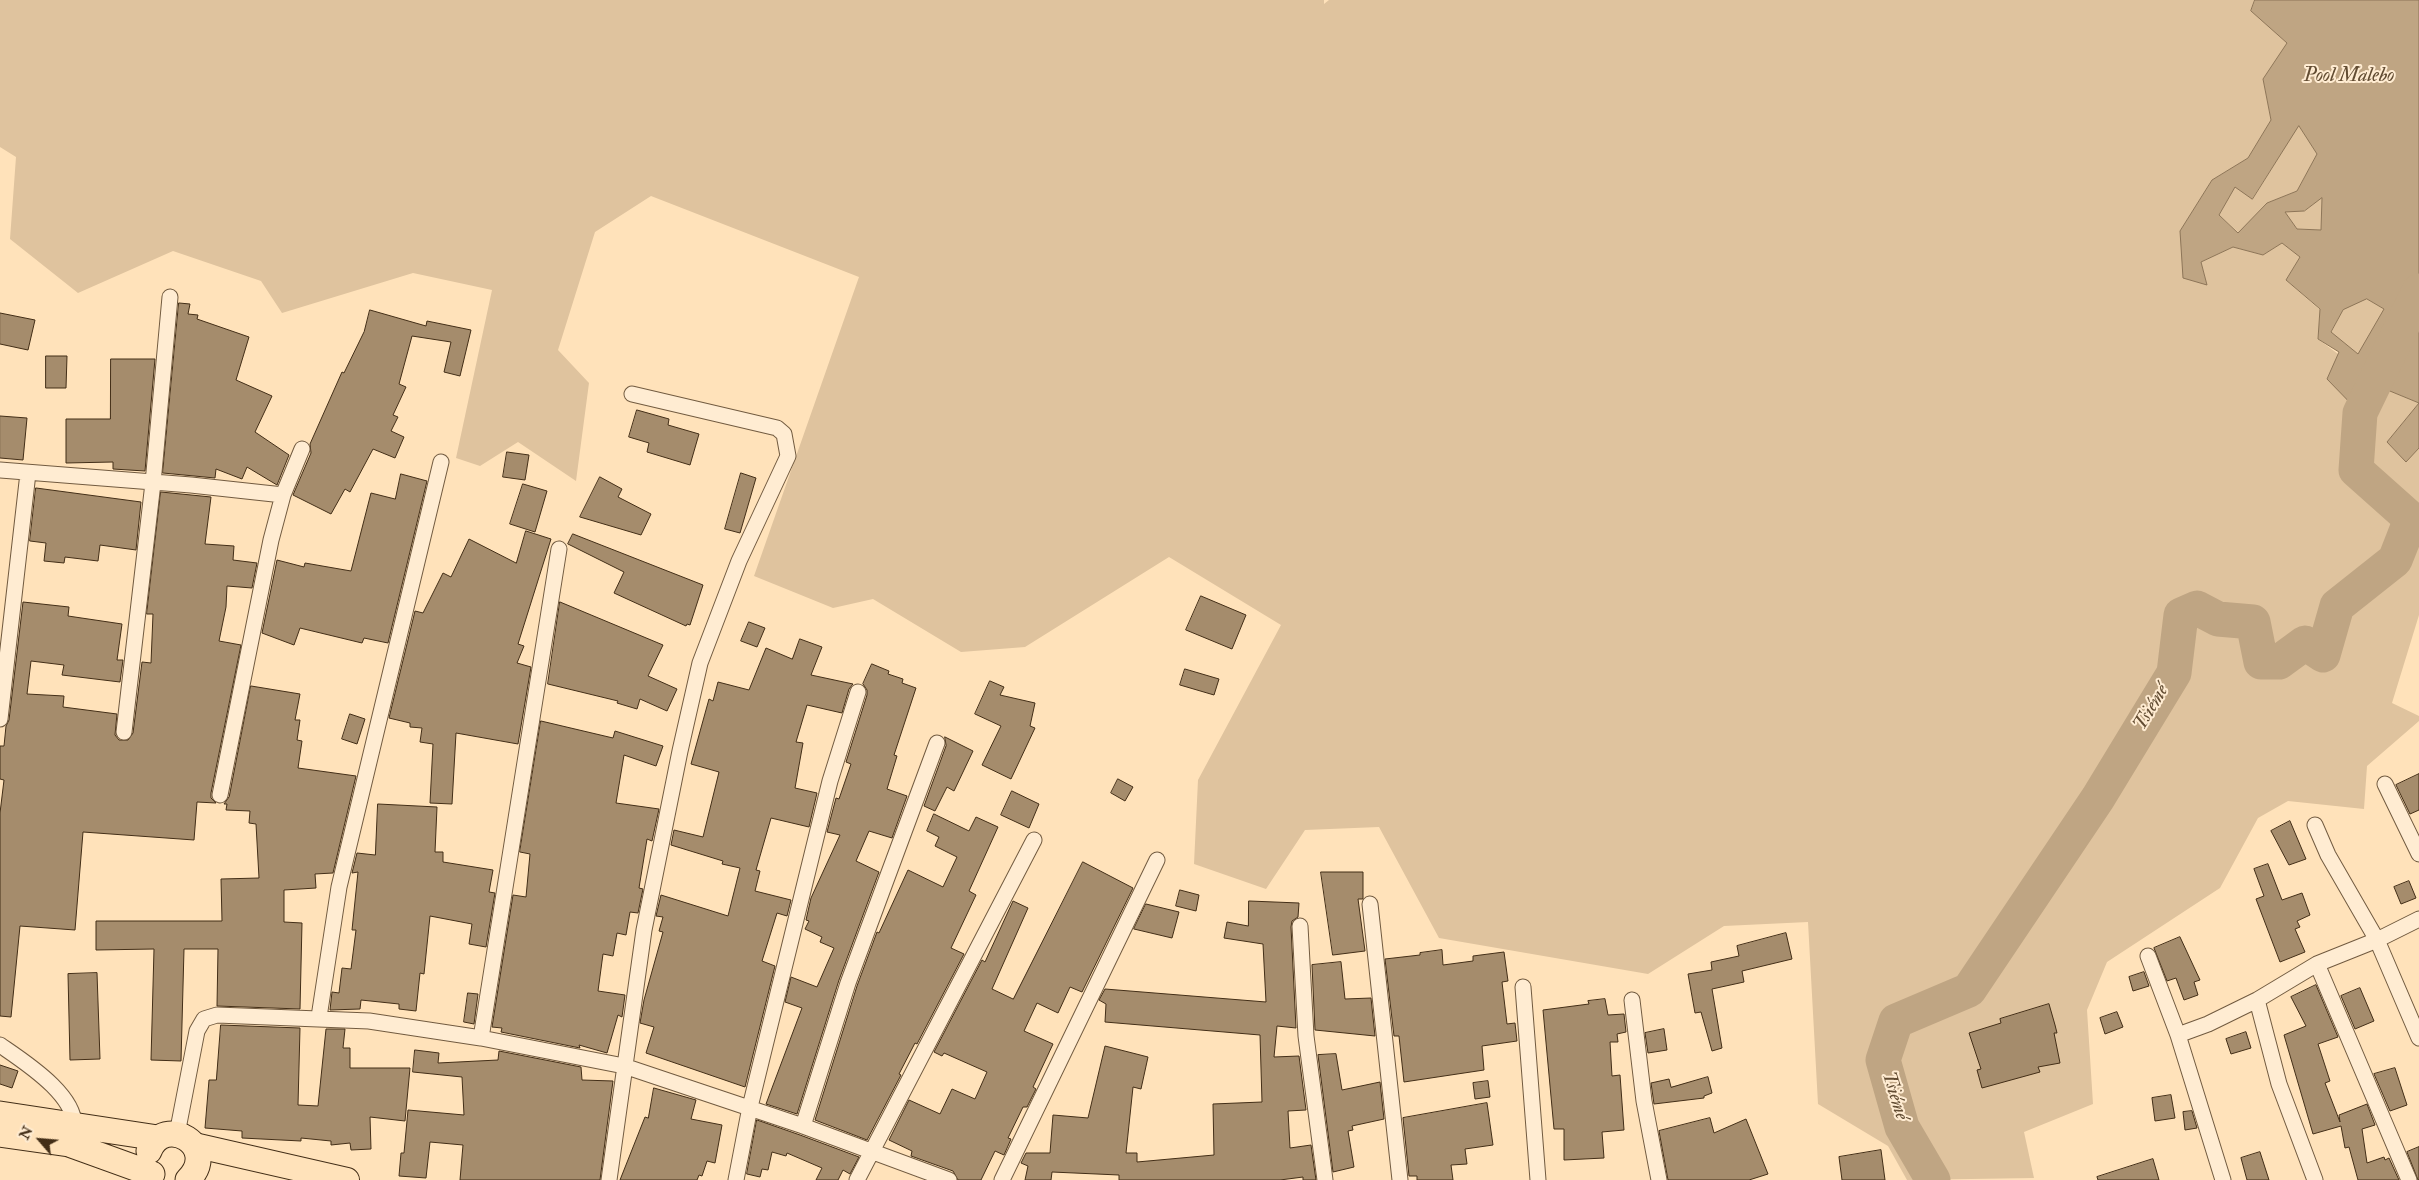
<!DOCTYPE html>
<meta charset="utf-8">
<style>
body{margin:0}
#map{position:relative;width:2419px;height:1180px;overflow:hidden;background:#ffe2ba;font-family:"IM FELL Double Pica",serif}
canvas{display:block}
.north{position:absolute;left:15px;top:1115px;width:50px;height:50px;-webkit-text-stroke:4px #ffecd2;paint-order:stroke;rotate:297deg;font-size:14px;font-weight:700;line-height:20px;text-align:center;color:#432e17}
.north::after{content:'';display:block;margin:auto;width:18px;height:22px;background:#432e17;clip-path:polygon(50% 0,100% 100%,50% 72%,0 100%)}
</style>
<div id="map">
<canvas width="2419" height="1180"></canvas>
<div class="north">N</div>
</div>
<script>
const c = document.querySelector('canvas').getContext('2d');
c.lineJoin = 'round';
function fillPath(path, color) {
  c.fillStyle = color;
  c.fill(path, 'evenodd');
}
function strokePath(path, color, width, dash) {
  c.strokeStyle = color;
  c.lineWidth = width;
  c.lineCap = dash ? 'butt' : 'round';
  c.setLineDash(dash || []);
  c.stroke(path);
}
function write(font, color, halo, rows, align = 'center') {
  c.font = font + ' "IM FELL Double Pica",serif';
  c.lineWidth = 4;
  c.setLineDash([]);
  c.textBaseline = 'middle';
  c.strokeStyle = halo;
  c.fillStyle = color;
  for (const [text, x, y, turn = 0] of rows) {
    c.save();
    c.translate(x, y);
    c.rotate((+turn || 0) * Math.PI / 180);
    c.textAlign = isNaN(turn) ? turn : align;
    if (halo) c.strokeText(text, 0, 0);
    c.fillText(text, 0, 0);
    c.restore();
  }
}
fillPath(new Path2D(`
 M0 0H1324V4L1329 0H2255L2252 11 2287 43 2263 79 2271 120 2248 158 2212 180 2180 231 2207 285 2201 262 2233 247 2263 255 2282 243 2300 257 2286 280 2320 310 2318 339 2385 389 2419 403 2387 442 2406 461 2419 448V615L2392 703 2419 716V721L2367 766 2364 809 2288 801 2258 818 2220 888 2107 962 2087 1010 2093 1104 2024 1132 2034 1178 1907 1180 1888 1146 1818 1104 1808 922 1724 926 1648 974 1439 938 1379 827 1305 830 1266 889 1194 864 1198 780 1281 625 1169 557 1025 647 961 652 873 599 833 608 754 576 859 277 651 196 595 232 558 350 589 383 576 481 518 442 480 466 456 458 492 290 413 273 282 313 261 281 173 251 78 293 10 239 16 157 0 147Z
 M2299 126 2317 154 2297 191 2267 203 2239 233 2219 215 2235 186 2252 199Z
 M2322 198 2321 230 2297 229 2284 211H2304Z
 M2367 299 2384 309 2359 355 2331 333 2343 310Z`), '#dfc39e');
const water = new Path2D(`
 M2255 0H2419V448L2406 462 2387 442 2419 403 2385 389 2360 413 2327 379 2339 352 2318 339 2320 309 2286 280 2300 257 2282 243 2263 255 2233 247 2201 262 2207 285 2183 278 2180 231 2212 180 2248 158 2271 120 2263 79 2287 43 2251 11ZM2299 126 2317 154 2297 191 2267 203 2238 233 2219 215 2235 187 2252 199ZM2322 198 2321 230 2297 229 2285 212 2304 211ZM2367 299 2384 309 2358 354 2331 332 2343 310Z`);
fillPath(water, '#bfa583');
strokePath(water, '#8d7558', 1);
strokePath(new Path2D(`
 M1933 1180 1902 1127 1883 1060 1896 1021 1969 990 2098 798 2174 673 2181 615 2197 608 2218 619 2253 622 2261 662H2279L2305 643 2323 655 2337 606 2395 560 2411 519 2356 470 2360 413 2419 291`), '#bfa583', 35);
const building = new Path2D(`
 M179 303 190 304 188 314 198 315 197 319 249 337 236 380 272 396 255 432 289 455 277 485 247 467 242 479 216 469 215 478 163 473Z
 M370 310 426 326 427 321 471 330 460 376 444 372 451 342 412 336 399 384 406 387 393 415 398 417 391 431 404 437 395 458 373 449 350 492 345 489 331 514 293 495 311 453 310 444 342 372 344 373 364 332Z
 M0 313 35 320 28 350 0 344Z
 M46 356H67L66 388H46Z
 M111 359H155L145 471 113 469V462L66 463V419H110Z
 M637 410 669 419 668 425 699 434 690 465 647 452 649 443 629 437Z
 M0 416 27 418 23 460 0 458Z
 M507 452 529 455 525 480 503 477Z
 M741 473 756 478 740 533 725 529Z
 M401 474 427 481 388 643 364 638 362 643 300 628 294 645 262 633 277 560 304 567 305 563 351 571 371 493 395 499Z
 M600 477 622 489 618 497 651 514 641 535 580 517Z
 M523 484 547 491 535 532 510 524Z
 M36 488 141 502 136 550 100 545 98 561 65 557 64 563 44 561 46 543 30 541Z
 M161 492 211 497 205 544 234 546 233 560 257 563 252 588 227 586 226 607 219 641 241 645 211 793V798L216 803 197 802 194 840 83 832 75 930 20 926 11 1017 0 1016V813L4 780 0 779V746H4L6 726 9 720 23 602 69 607 68 616 122 624 117 660H123L120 682 62 675 64 665 31 661 27 694 64 696 63 707 117 714 115 735 119 740H128L133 733 142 662 151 663 153 614H147Z
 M526 531 551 539 518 644 524 646 517 663 531 667 518 744 456 733 452 804 430 803 433 744 420 742 422 728 410 727V723L389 718 415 611 423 613 443 573 451 577 469 539 516 563Z
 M573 534 703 585 690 625 687 624 686 626 614 593 624 572 568 544Z
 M1201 596 1246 615 1232 649 1186 630Z
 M560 602 663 645 648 676 677 689 667 711 640 699 637 709 617 703 618 701 548 684Z
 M749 622 765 628 757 647 741 641Z
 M800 639 822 647 811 675 853 684 849 689 842 713 807 705 796 742 803 743 795 788 817 793 809 827 771 818 756 870 760 871 755 891 791 900 787 916 777 913 762 961 775 966 745 1087 646 1053 654 1027 640 1023 644 1000 663 932 659 931 663 917 656 916 661 895 728 916 740 868 722 864 723 861 671 845 674 830 703 837 719 772 691 764 709 699 713 701 718 682 749 690 766 648 792 659Z
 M872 664 889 671 888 674 903 679 902 683 916 688 894 755 897 756 887 789 907 796 892 838 869 831 856 861 879 872 839 980 797 1114 766 1104 802 1008 785 1002 791 977 817 987 834 948 820 942 822 937 805 929 809 921 806 920 811 898 840 835 827 832 836 798 839 799 851 764 846 762 867 695V690L863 684Z
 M1185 669 1219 679 1214 695 1180 685Z
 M990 681 1004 687 1000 695 1035 703 1030 726 1035 728 1011 779 982 765 1001 726 975 714Z
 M251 686 300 694 295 720H300L297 740 302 741 298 768 356 776 333 873 315 874 316 888 284 890V922L302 923 300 1009 217 1006 218 949H184L181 1061 151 1060 154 949 96 950V921H222L221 879 259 878 256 824 249 823 250 811 226 810 227 804H224L229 797Z
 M350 714 365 719 357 744 342 739Z
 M541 721 613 738 615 731 663 746 656 766 624 755 616 803 659 809 652 841 647 839 639 888 643 889 638 913 630 912 626 935 617 933 613 956 603 954 598 991 625 995 622 1017 618 1015 607 1053 579 1045 580 1048 501 1032 502 1028 492 1027 513 895 526 897 530 854 520 852Z
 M945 737 973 751 954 791 947 787 935 811 924 806 946 746Z
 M2419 774V810L2410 814 2396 785Z
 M1118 779 1133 787 1125 801 1111 793Z
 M1012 791 1039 804 1029 828 1001 815Z
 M378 804 437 807 435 852H443V862L493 870 489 892 495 893 486 947 469 944 472 924 430 916 424 974 420 973 416 1011 399 1009V1004L361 1000 360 1009 330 1010 332 992 339 993 342 968 351 969 356 930H352L358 872 352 873 357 853 375 855Z
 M934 814 969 831 976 817 998 827 969 891 976 895 951 948 964 954 917 1044 915 1043 899 1074 901 1075 867 1140 815 1120 857 986 877 932 879 933 908 870 943 887 957 857 935 846 939 837 927 831Z
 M2290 821 2306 859 2289 865 2271 831Z
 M1083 862 1133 888 1082 992 1070 987 1058 1013 1037 1003 1024 1031 1053 1044 1033 1087 1036 1089 1027 1107H1023L1008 1138 1011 1139 1004 1155 995 1151 981 1180H958L953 1171 911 1156 912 1151 889 1140 909 1100 940 1114 952 1089 975 1099 987 1072 944 1053 942 1056 934 1052 982 960 985 962 1013 901 1028 908 992 989 1013 999Z
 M2268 864 2282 900 2302 893 2310 915 2297 921 2300 927 2295 929 2305 952 2280 962 2256 899 2264 896 2254 869Z
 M1321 872H1363V899H1358L1365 951 1333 955Z
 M2409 881 2416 898 2401 904 2394 887Z
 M1180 890 1199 895 1196 911 1176 906Z
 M1249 901 1299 903 1298 917 1292 921 1291 927 1296 1028 1277 1026 1274 1057 1299 1056 1306 1110 1288 1111 1290 1148 1311 1145 1316 1180H1303V1177L1280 1180H1119V1175L1052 1172 1051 1180H1025L1028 1166 1021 1163 1026 1153H1050L1053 1115 1088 1118 1105 1046 1148 1057 1141 1089 1133 1087 1126 1153H1137V1162L1214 1155 1213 1104 1262 1102 1260 1035 1105 1022 1106 1004 1099 1000 1105 989 1266 1002 1263 944 1224 938 1227 922 1248 926Z
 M1146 904 1179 912 1172 938 1134 929Z
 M1786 933 1792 959 1742 971 1744 982 1712 989 1722 1048 1712 1051 1701 1012 1695 1013 1688 974 1712 970 1711 962 1739 956 1737 946Z
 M2180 937 2200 980 2194 982 2198 995 2184 1000 2176 978 2167 981 2154 948Z
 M1442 950 1443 965 1473 961V956L1504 952 1508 981 1502 982 1507 1024 1515 1023 1517 1041 1482 1046 1484 1070 1404 1082 1399 1036H1394L1385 959 1420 955V953Z
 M1341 962 1345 999 1371 998 1375 1036 1315 1030 1312 965Z
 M2144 972 2149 986 2133 991 2129 977Z
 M97 973 100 1059 70 1060 68 974Z
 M2316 985 2338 1037 2318 1044 2330 1081 2325 1083 2340 1122 2339 1115 2367 1104 2375 1125 2362 1129 2367 1163 2384 1157 2385 1160 2389 1158 2399 1180H2358L2349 1147 2345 1148 2341 1126 2313 1134 2284 1035 2306 1026 2291 997Z
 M2360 988 2374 1021 2355 1029 2341 996Z
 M468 993 478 994 474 1024 464 1022Z
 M1605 999 1608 1015 1624 1014 1626 1032 1617 1034 1618 1042H1610L1612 1076 1620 1075 1624 1130 1602 1132 1604 1158 1564 1160V1129H1554L1543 1010 1589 1004 1588 1001Z
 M2049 1004 2055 1025 2057 1033H2054L2060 1063 2038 1067 2040 1072 1982 1088 1977 1070 1981 1069 1969 1033 2001 1023 2000 1019Z
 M2117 1012 2123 1027 2105 1034 2100 1018Z
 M221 1025 300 1028 298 1105 318 1106 326 1029H345L343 1048H350V1068H410L405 1121 370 1117 371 1149 351 1150 350 1143 331 1145V1141L301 1138V1141L242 1138V1131L205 1128 209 1080H216Z
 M1664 1029 1667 1050 1648 1053 1645 1033Z
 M2246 1032 2251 1048 2231 1054 2226 1039Z
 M415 1050 439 1053 438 1063 498 1060 499 1051 581 1067 582 1080 613 1081 600 1180H460L463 1145 430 1142 426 1178 399 1176 401 1153H404L408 1110 464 1115 462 1077 413 1072Z
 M1336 1054 1342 1090 1380 1082 1384 1119 1352 1126 1353 1130 1348 1131 1354 1167 1333 1172 1318 1055Z
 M0 1065 18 1071 12 1088 0 1084Z
 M2395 1068 2407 1105 2390 1111 2374 1074Z
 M1708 1077 1712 1093 1704 1096V1098L1654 1104 1651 1083 1669 1079 1671 1087Z
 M1488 1081 1490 1097 1475 1099 1473 1083Z
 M654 1088 696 1100 691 1119 722 1125 715 1163 707 1161 702 1176 699 1175 697 1180H620L645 1117 648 1118Z
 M2171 1095 2175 1118 2155 1121 2152 1098Z
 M1487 1103 1493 1145 1465 1149 1467 1164 1451 1165 1453 1180H1417V1176H1409L1403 1118Z
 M2192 1111 2197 1128 2185 1130 2183 1112Z
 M1710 1118 1714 1133 1746 1119 1768 1174 1749 1180H1668L1659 1131Z
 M757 1120 800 1135 859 1157 850 1174 843 1170 838 1180H816L822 1168 787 1153 786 1156 772 1152 768 1170 762 1169 760 1177 747 1174Z
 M2419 1147V1180H2418L2407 1152Z
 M1881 1150 1885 1180H1842L1839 1157Z
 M2260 1152 2269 1180H2247L2241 1158Z
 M2153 1159 2159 1180H2098L2097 1177Z`);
fillPath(building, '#a58c6c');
strokePath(building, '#432e17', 1);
const minor = new Path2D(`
 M0 470 191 485 283 495
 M0 719 28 473
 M124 732 153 483 170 297
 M2385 784 2419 854
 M220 795 271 540 283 495 302 449
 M2315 825 2328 855 2377 940 2419 1038
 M1370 904 1400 1180
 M1300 926 1306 1036 1325 1180
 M2148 956 2178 1035 2223 1180
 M2317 964 2409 1180
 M1523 987 1538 1180
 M1632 1000 1644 1101 1659 1180
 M2257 1000 2279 1084 2315 1180
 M319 1017 339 887 441 462
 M2178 1035 2208 1024 2257 1000 2317 964 2377 940 2419 919
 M481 1038 559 549
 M0 1045C23 1061 82 1098 73 1131
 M803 1126 848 983 937 743
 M177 1134 197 1031 204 1019 217 1015 369 1021 481 1038 624 1066 803 1126 949 1180
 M609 1180 644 930 680 751 700 663 739 561 788 456 784 434 777 428 632 394
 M736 1180 750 1107 830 781 858 692
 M857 1180 1034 840
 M1002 1180 1157 860`);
const primary = new Path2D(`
 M194 1145 347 1180`);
const trunk = new Path2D(`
 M0 1114 158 1138
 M0 1134 69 1144 152 1174
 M149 1151C164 1113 221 1146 188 1180`);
strokePath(minor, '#725b40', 17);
strokePath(primary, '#432e17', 26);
strokePath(trunk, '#432e17', 27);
strokePath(minor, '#ffecd2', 15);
strokePath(primary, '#ffe2ba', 24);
strokePath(trunk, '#ffe2ba', 25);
write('italic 20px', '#624c32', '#ffecd2', [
 ["Pool Malebo",2349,77],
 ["Tsiémé",2152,708,-59],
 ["Tsiémé",1894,1096,73]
]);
</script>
